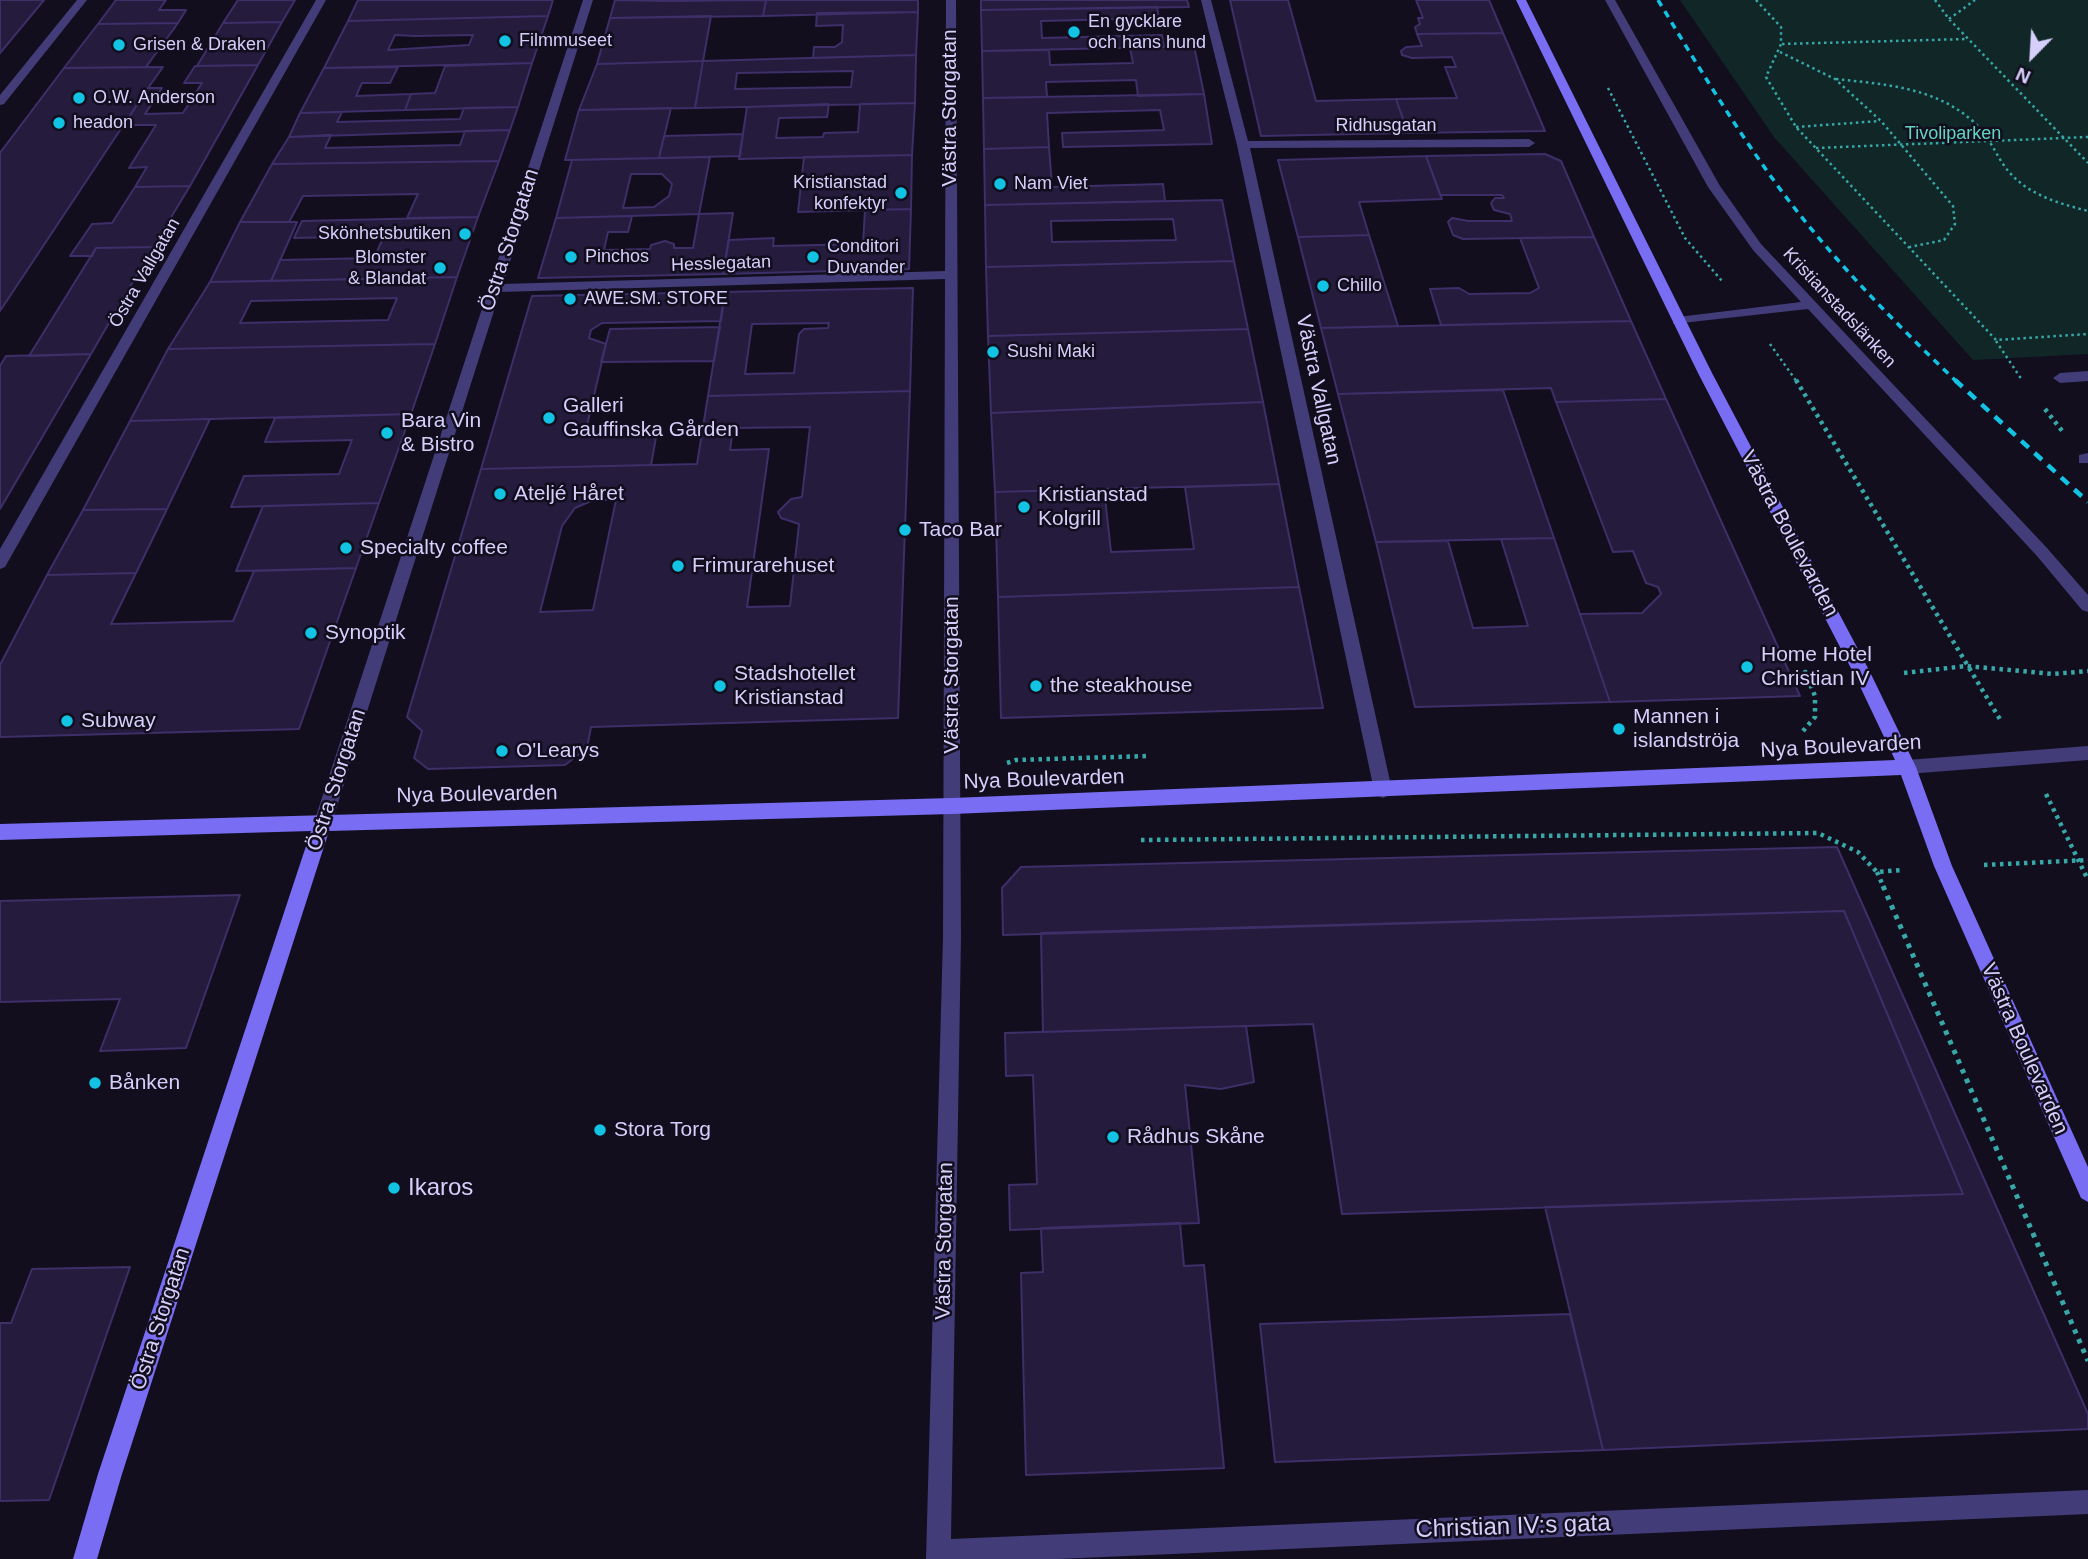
<!DOCTYPE html>
<meta charset="utf-8">
<style>
body{margin:0}
#map{position:relative;width:2088px;height:1559px;overflow:hidden;background:#120e1e;font-family:Helvetica,sans-serif}
canvas{display:block}
.north{position:absolute;left:1997px;top:21px;width:70px;height:70px;-webkit-text-stroke:5px #120e1e;paint-order:stroke;rotate:204deg;font-size:19px;font-weight:700;line-height:28px;text-align:center;color:#d6cffb}
.north::after{content:'';display:block;margin:auto;width:24px;height:32px;background:#d6cffb;clip-path:polygon(50% 0,100% 100%,50% 72%,0 100%)}
</style>
<div id="map">
<canvas width="2088" height="1559"></canvas>
<div class="north">N</div>
</div>
<script>
const c = document.querySelector('canvas').getContext('2d');
c.lineJoin = 'round';
function fillPath(path, color) {
  c.fillStyle = color;
  c.fill(path, 'evenodd');
}
function strokePath(path, color, width, dash) {
  c.strokeStyle = color;
  c.lineWidth = width;
  c.lineCap = dash ? 'butt' : 'round';
  c.setLineDash(dash || []);
  c.stroke(path);
}
function write(font, color, halo, rows, align = 'center') {
  c.font = font + ' Helvetica,sans-serif';
  c.lineWidth = 5;
  c.setLineDash([]);
  c.textBaseline = 'middle';
  c.strokeStyle = halo;
  c.fillStyle = color;
  for (const [text, x, y, turn = 0] of rows) {
    c.save();
    c.translate(x, y);
    c.rotate((+turn || 0) * Math.PI / 180);
    c.textAlign = isNaN(turn) ? turn : align;
    if (halo) c.strokeText(text, 0, 0);
    c.fillText(text, 0, 0);
    c.restore();
  }
}
fillPath(new Path2D(`
 M1680 0H2088V354L1973 360 1774 137Z`), '#112727');
const building = new Path2D(`
 M0 0H44L0 53Z
 M116 0H166L159 10H186L178 23 98 24Z
 M238 0H295L282 22 223 23Z
 M358 0H553L548 16 348 21Z
 M615 0 667 1 766 0 763 16 610 18Z
 M766 0H918V12L763 16Z
 M981 0H1187L1189 7 981 10Z
 M1230 0H1288L1316 101 1396 99 1408 133 1261 136Z
 M1416 0H1489L1503 33 1417 34 1415 27 1420 24 1418 18H1423Z
 M1157 7 1159 18 1041 21 1042 38 1162 35 1164 47 982 51 981 10Z
 M918 12 916 55 813 58 814 47H835L842 42 843 25 816 26 817 13Z
 M548 16 532 63 324 68 348 21ZM395 35 415 36 473 35 469 45 388 50Z
 M711 16 703 61 597 64 610 18Z
 M282 22 258 65 197 66 223 23Z
 M178 23 146 67 64 68 98 24Z
 M1503 33 1545 131 1408 133 1396 99 1457 98 1445 67H1456L1452 57 1412 58 1402 55 1401 51 1406 47 1422 46 1417 34Z
 M1194 46 1204 94 1138 96 1136 80 1046 82 1047 97 983 98 982 51 1049 50 1050 65 1133 63 1130 48Z
 M916 55 915 103 695 108 703 61ZM853 71 851 87 735 89 737 73Z
 M703 61 695 108 579 110 597 64Z
 M532 63 518 107 405 110 411 94 435 93 445 66Z
 M258 65 190 186 135 187 147 167 129 168 156 125H124L148 88H162L145 114 183 113 202 83H184L195 66Z
 M163 67 148 88 0 311V153L64 68Z
 M398 67 390 83H362L356 96 411 94 405 110 300 113 324 68Z
 M1204 94 1212 144 1063 147 1062 133 1164 130 1160 110 1047 113 1049 147 984 149 983 98Z
 M915 103 912 155 739 159 747 107 829 104 827 117 779 118 776 138 823 137 824 133 858 132 860 104Z
 M518 107 510 130 289 137 300 113 342 112 337 122 460 119 464 108Z
 M671 108 659 158 565 160 579 110Z
 M510 130 499 161 272 164 289 137 331 135 325 148 460 145 465 131Z
 M743 134 740 156 659 158 664 136Z
 M1049 147 1052 187 1163 184 1165 201 985 205 984 149Z
 M1545 154 1561 161 1594 237 1463 239 1453 235 1448 222 1452 218 1468 221H1512L1510 214 1494 210 1491 203 1495 198H1504L1502 195H1440L1426 156Z
 M912 155 911 209 798 212 804 157Z
 M1426 156 1442 199 1359 202 1369 235 1298 237 1278 160Z
 M710 157 699 214 556 218 572 160ZM631 174H662L672 184 669 196 654 207 623 208Z
 M499 161 478 217 407 218 418 194 303 196 289 222H240L272 164Z
 M190 186 153 247 96 248 92 256H70L92 224 112 223 135 187Z
 M1222 200 1234 261 986 267 985 205ZM1173 219 1176 240 1052 242 1051 221Z
 M911 209 909 269 723 274 729 240 774 238 773 246 863 244 865 210Z
 M733 213 723 274 538 278 556 218 632 216 628 232H608L604 250 650 249 651 245 665 241 674 244V248H693L699 214Z
 M478 217 457 277 271 281 280 260 374 258 384 236 294 238 302 221Z
 M240 222H297L271 281 210 282Z
 M1369 235 1398 326 1321 328 1298 237Z
 M1594 237 1631 321 1441 325 1430 289 1459 288 1469 294 1530 293 1539 288 1520 238Z
 M153 247 91 354 29 356 96 248Z
 M1234 261 1248 329 988 336 986 267Z
 M457 277 435 344 168 349 210 282ZM397 298 388 320 240 323 251 301Z
 M913 288 910 391 708 396 725 292ZM829 323 828 328 804 329 799 334 794 373 745 374 752 324Z
 M725 292 721 321 602 323 591 330 589 338 606 344 585 434 657 432 651 465 481 469 532 296Z
 M1631 321 1666 399 1556 402 1551 388 1338 394 1321 328Z
 M720 327 714 361 601 362 610 329Z
 M1248 329 1263 402 991 413 988 336Z
 M435 344 411 414 130 421 168 349Z
 M91 354 0 509V366L6 356Z
 M1503 390 1554 538 1376 542 1338 394Z
 M910 391 898 718 591 727 587 748 565 765 428 769 414 758 422 731 407 717 481 469 697 464 708 396ZM810 427 802 497 791 499 778 512 781 518 799 524 790 606 747 607 769 449 730 450 733 428ZM593 500H616L593 610 540 612 562 526 575 508Z
 M1666 399 1800 696 1610 702 1580 614 1642 613 1661 594 1658 587 1646 583 1633 551 1613 552 1556 402Z
 M1263 402 1279 484 995 492 991 413Z
 M411 414 379 503 231 507 244 476 339 474 352 440 265 442 275 418Z
 M210 419 167 509 83 510 130 421Z
 M1279 484 1299 587 998 597 995 492 1104 489 1111 552 1194 549 1185 487Z
 M379 503 356 568 236 571 263 506Z
 M167 509 136 573 47 575 83 510Z
 M1554 538 1610 702 1415 707 1376 542 1448 541 1473 628 1528 626 1501 539Z
 M356 568 299 729 0 737V665L47 575 136 573 111 624 233 621 254 571Z
 M1299 587 1323 708 1001 718 998 597Z
 M1837 847 2088 1414V1429L1603 1450 1545 1207 1963 1194 1844 911 1003 935 1002 888 1021 867Z
 M240 895 186 1048 100 1051 120 999 0 1002V901Z
 M1844 911 1963 1194 1342 1214 1313 1024 1043 1032 1041 933Z
 M1246 1026 1254 1082 1221 1089 1185 1085 1199 1223 1010 1230 1009 1185 1037 1184 1033 1075 1006 1076 1005 1033Z
 M1180 1223 1184 1266 1204 1265 1224 1468 1026 1475 1021 1273 1043 1272 1041 1228Z
 M130 1267 49 1500 0 1501V1323H11L32 1269Z
 M1570 1314 1603 1450 1275 1462 1260 1324Z`);
fillPath(building, '#241b3d');
strokePath(building, '#3e2f68', 2);
strokePath(new Path2D(`
 M1756 0 1781 27V44L1766 77 1796 127 1996 340 2088 334
 M1935 0 1949 19 2088 163
 M1949 19 1975 0
 M1782 44 1967 39
 M1780 52 1835 79 1881 121 1953 206 1955 224 1944 240 1910 247
 M1836 79C1882 84 1932 87 1969 118 1984 129 1992 146 2001 161 2021 193 2054 202 2088 211
 M1608 88 1685 238 1722 281
 M1796 127 1880 121
 M1816 148 2088 137
 M1996 341 2022 380
 M1770 344 1797 382`), '#37a7a7', 2.5, [2.5, 3.5]);
strokePath(new Path2D(`
 M1796 380 2001 721
 M2045 409 2063 432
 M1904 673 1966 666 2053 674 2088 671
 M1803 731 1815 717V696L1805 672 1819 673
 M1007 763 1016 760 1148 756
 M2046 794 2088 880
 M1141 840 1818 833 1858 852 1877 872 1902 870
 M1984 865 2088 860
 M1877 872 1884 888`), '#37a7a7', 4.5, [3.5, 4.5]);
strokePath(new Path2D(`
 M1883 886 2088 1361`), '#37a7a7', 5, [4.5, 6]);
fillPath(new Path2D(`
 M1605 0H1615L1720 186 1761 244 2047 548 2088 595V612L2082 610 2037 556 1808 309 1673 324V318L1678 317 1801 302 1753 250 1708 187Z
 M2088 371V381L2060 383 2053 378 2060 373Z
 M2088 453V463H2079V455Z`), '#423c79');
fillPath(new Path2D(`
 M77 0H87L4 104 0 105V95Z
 M316 0H326L5 567 0 569V549Z
 M583 0H593L503 284 945 271 946 0H956L961 937 951 1539 2088 1490V1514L1058 1559H926L943 937 945 279 500 292 332 822 329 828 323 830 317 828 314 822Z
 M1201 0H1211L1248 141 1529 139 1535 143 1529 147 1250 148 1392 790 1389 795 1383 798 1377 795 1374 790 1237 145Z
 M2088 746V760L1907 774 1901 772 1898 767 1901 762 1907 760Z`), '#423c79');
fillPath(new Path2D(`
 M1516 0H1526L1712 373 1869 670 1916 767 1952 866 2088 1167V1202L2081 1198 1934 866 1901 775 952 814 329 831 122 1474 97 1559H73L98 1474 311 831 0 840V824L952 798 1895 760 1855 676 1698 373Z`), '#796df4');
strokePath(new Path2D(`
 M1658 0C1698 66 1737 131 1783 193 1834 261 1895 323 1957 382`), '#12c3e4', 3.5, [7, 6]);
strokePath(new Path2D(`
 M1955 380 2088 502`), '#12c3e4', 4.5, [10, 8]);
for (const [x, y, r, color] of [
 [1074,32,7,"#12c3e4"],
 [505,41,7,"#12c3e4"],
 [119,45,7,"#12c3e4"],
 [79,98,7,"#12c3e4"],
 [59,123,7,"#12c3e4"],
 [1000,184,7,"#12c3e4"],
 [901,193,7,"#12c3e4"],
 [465,234,7,"#12c3e4"],
 [571,257,7,"#12c3e4"],
 [813,257,7,"#12c3e4"],
 [440,268,7,"#12c3e4"],
 [1323,286,7,"#12c3e4"],
 [570,299,7,"#12c3e4"],
 [993,352,7,"#12c3e4"],
 [549,418,7,"#12c3e4"],
 [387,433,7,"#12c3e4"],
 [500,494,7,"#12c3e4"],
 [1024,507,7,"#12c3e4"],
 [905,530,7,"#12c3e4"],
 [346,548,7,"#12c3e4"],
 [678,566,7,"#12c3e4"],
 [311,633,7,"#12c3e4"],
 [1747,667,7,"#12c3e4"],
 [720,686,7,"#12c3e4"],
 [1036,686,7,"#12c3e4"],
 [67,721,7,"#12c3e4"],
 [1619,729,7,"#12c3e4"],
 [502,751,7,"#12c3e4"],
 [95,1083,7,"#12c3e4"],
 [600,1130,7,"#12c3e4"],
 [1113,1137,7,"#12c3e4"],
 [394,1188,7,"#12c3e4"]
]) {
  const dot = new Path2D();
  dot.arc(x, y, r, 0, 2 * Math.PI);
  c.fillStyle = color;
  c.fill(dot);
  strokePath(dot, '#120e1e', 2.5);
}
write('18px', '#d6cffb', '#120e1e', [
 ["En gycklare",1088,22],
 ["och hans hund",1088,43],
 ["Filmmuseet",519,41],
 ["Grisen & Draken",133,45],
 ["O.W. Anderson",93,98],
 ["headon",73,123],
 ["Kristianstad",887,183,"right"],
 ["konfektyr",887,204,"right"],
 ["Nam Viet",1014,184],
 ["Skönhetsbutiken",451,234,"right"],
 ["Conditori",827,247],
 ["Duvander",827,268],
 ["Pinchos",585,257],
 ["Blomster",426,258,"right"],
 ["& Blandat",426,279,"right"],
 ["Chillo",1337,286],
 ["AWE.SM. STORE",584,299],
 ["Sushi Maki",1007,352]
], 'left');
write('18px', '#d6cffb', '#120e1e', [
 ["Ridhusgatan",1386,126],
 ["Hesslegatan",721,264,-2],
 ["Östra Vallgatan",145,273,-60],
 ["Kristianstadslänken",1839,308,47]
]);
write('18px', '#61d5bf', '#120e1e', [
 ["Tivoliparken",1953,134]
]);
write('21px', '#d6cffb', '#120e1e', [
 ["Västra Storgatan",950,108,-90],
 ["Östra Storgatan",510,240,-72],
 ["Västra Vallgatan",1318,390,78],
 ["Västra Boulevarden",1789,534,62],
 ["Västra Storgatan",952,675,-90],
 ["Nya Boulevarden",1841,747,-3],
 ["Östra Storgatan",337,780,-72],
 ["Nya Boulevarden",1044,780,-2],
 ["Nya Boulevarden",477,795,-1],
 ["Västra Boulevarden",2024,1049,66],
 ["Västra Storgatan",945,1241,-89],
 ["Östra Storgatan",161,1319,-72]
]);
write('21px', '#d6cffb', '#120e1e', [
 ["Galleri",563,406],
 ["Gauffinska Gården",563,430],
 ["Bara Vin",401,421],
 ["& Bistro",401,445],
 ["Ateljé Håret",514,494],
 ["Kristianstad",1038,495],
 ["Kolgrill",1038,519],
 ["Taco Bar",919,530],
 ["Specialty coffee",360,548],
 ["Frimurarehuset",692,566],
 ["Synoptik",325,633],
 ["Home Hotel",1761,655],
 ["Christian IV",1761,679],
 ["Stadshotellet",734,674],
 ["Kristianstad",734,698],
 ["the steakhouse",1050,686],
 ["Mannen i",1633,717],
 ["islandströja",1633,741],
 ["Subway",81,721],
 ["O'Learys",516,751],
 ["Bånken",109,1083],
 ["Stora Torg",614,1130],
 ["Rådhus Skåne",1127,1137]
], 'left');
write('24px', '#d6cffb', '#120e1e', [
 ["Ikaros",408,1188]
], 'left');
write('24px', '#d6cffb', '#120e1e', [
 ["Christian IV:s gata",1513,1527,-2]
]);
</script>
